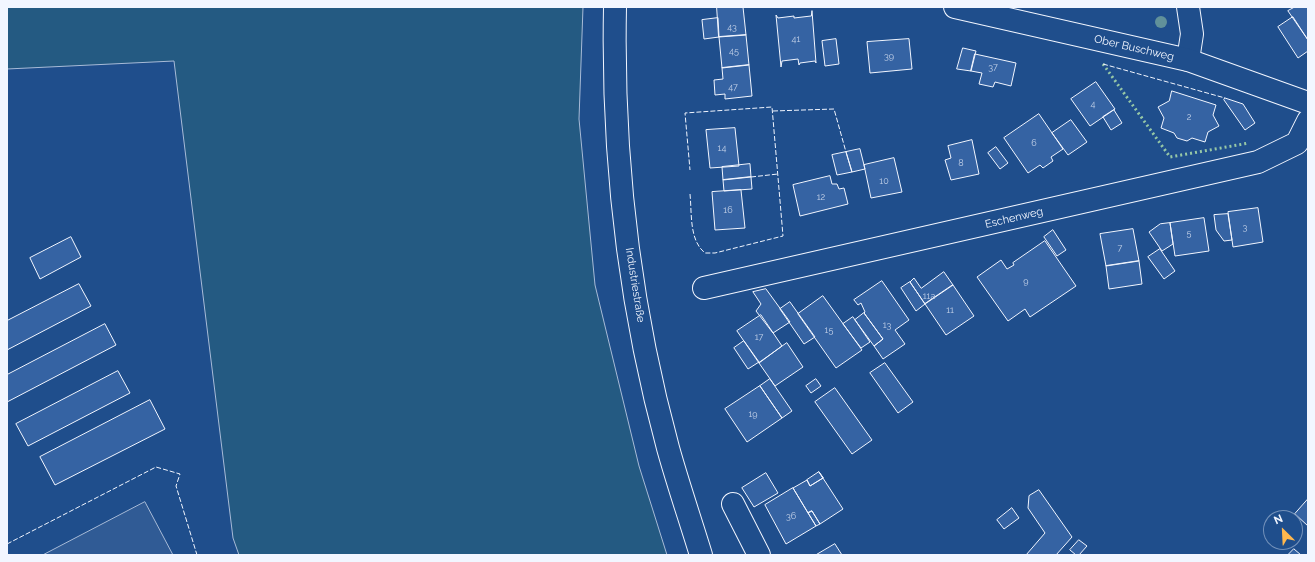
<!DOCTYPE html>
<meta charset="utf-8">
<style>
body{margin:0}
#map{position:relative;width:1315px;height:562px;overflow:hidden;background:#1f4e8c;font-family:Raleway,sans-serif}
canvas{display:block}
.frame{position:absolute;inset:0;border:8px solid #f2f6ff;pointer-events:none}
.north{position:absolute;left:1263px;top:510px;width:40px;height:40px;box-sizing:border-box;background:#1f4e8c;border:1px solid #7391ba;border-radius:50%;rotate:336deg;font-size:11px;font-weight:700;line-height:16px;text-align:center;color:#f2f6ff}
.north::after{content:'';display:block;margin:auto;width:14px;height:18px;background:#ffb74d;clip-path:polygon(50% 0,100% 100%,50% 72%,0 100%)}
</style>
<div id="map">
<canvas width="1315" height="562"></canvas>
<div class="frame"></div>
<div class="north">N</div>
</div>
<script>
const c = document.querySelector('canvas').getContext('2d');
c.lineJoin = 'round';
function fillPath(path, color) {
  c.fillStyle = color;
  c.fill(path, 'evenodd');
}
function strokePath(path, color, width, dash) {
  c.strokeStyle = color;
  c.lineWidth = width;
  c.lineCap = dash ? 'butt' : 'round';
  c.setLineDash(dash || []);
  c.stroke(path);
}
function write(font, color, halo, rows, align = 'center') {
  c.font = font + ' Raleway,sans-serif';
  c.lineWidth = 3;
  c.setLineDash([]);
  c.textBaseline = 'middle';
  c.strokeStyle = halo;
  c.fillStyle = color;
  for (const [text, x, y, turn = 0] of rows) {
    c.save();
    c.translate(x, y);
    c.rotate((+turn || 0) * Math.PI / 180);
    c.textAlign = isNaN(turn) ? turn : align;
    if (halo) c.strokeText(text, 0, 0);
    c.fillText(text, 0, 0);
    c.restore();
  }
}
const green = new Path2D(`
 M7 7H583L579 119 595 285 639 466 667 555H239L233 538 174 61 7 69Z`);
fillPath(green, '#245a82');
strokePath(green, '#a8bbd7', 1);
const parking = new Path2D(`
 M145 502 173 555H43Z`);
fillPath(parking, '#305b95');
strokePath(parking, '#a8bbd7', 1);
const building = new Path2D(`
 M717 7H743L746 35 719 37Z
 M1295 7H1308V40L1288 11Z
 M812 11 816 63 815 61 800 63 799 65 798 59 782 61 781 67 776 15 778 18 794 16V18L811 16Z
 M1293 17 1308 40V51L1298 58 1278 27Z
 M718 18 719 37 704 39 702 20Z
 M746 35 749 65 722 68 719 37Z
 M836 39 839 64 825 66 822 41Z
 M909 39 912 69 870 73 867 42Z
 M963 48 976 51 971 71 957 69Z
 M975 54 1016 63 1011 86 995 82 993 87 979 84 982 73 971 71Z
 M749 65 752 96 725 99V94L715 95 714 80 723 79 722 68Z
 M1096 82 1115 109 1090 126 1071 99Z
 M1172 91 1216 105 1213 115 1219 126 1208 132 1205 142 1192 138 1187 141 1177 138 1174 133 1161 128 1164 118 1158 107 1169 101Z
 M1225 98 1243 104 1255 123 1245 130 1224 100Z
 M1114 110 1122 123 1111 130 1103 117Z
 M1039 114 1063 149 1051 157 1053 161 1043 168 1040 165 1028 173 1004 138Z
 M1071 120 1087 142 1068 155 1052 133Z
 M735 128 739 166 710 168 706 130Z
 M972 140 979 174 951 180 945 160 951 158 948 146Z
 M996 147 1008 163 1000 169 988 153Z
 M860 149 865 169 852 172 846 152Z
 M846 152 852 172 837 175 832 155Z
 M894 158 902 192 871 198 864 165Z
 M750 164 751 177 723 180 722 167Z
 M830 176 832 184H837L839 189 844 188 848 204 800 216 793 185Z
 M751 177 752 189 724 191 723 180Z
 M741 190 745 228 715 230 712 192Z
 M1258 208 1263 242 1233 247 1228 212Z
 M1228 214 1232 240 1224 241 1216 230 1214 215Z
 M1204 218 1209 251 1175 256 1170 223Z
 M1170 223 1173 244 1162 251 1149 232 1160 224Z
 M1133 229 1139 261 1106 266 1100 234Z
 M1053 230 1066 250 1057 256 1044 237Z
 M71 237 81 257 40 279 30 258Z
 M1045 241 1076 286 1030 317 1025 309 1008 321 977 277 1001 260 1007 269 1014 265 1013 263Z
 M1160 249 1175 271 1164 279 1148 257Z
 M1139 261 1142 284 1109 289 1106 266Z
 M944 272 953 285 925 304 910 282 914 278 921 288Z
 M882 281 909 320 895 330 905 344 883 359 874 346 883 339 864 313 865 312 861 303 858 305 854 300Z
 M910 282 925 304 916 311 901 288Z
 M79 284 91 306 7 350V321Z
 M953 285 974 316 946 335 925 304Z
 M766 289 790 322 773 333 756 311 761 304 753 292Z
 M823 296 862 350 836 368 798 314Z
 M790 302 815 337 804 344 780 309Z
 M864 313 883 339 874 346 855 320Z
 M761 315 782 346 759 363 737 331Z
 M853 317 870 342 861 348 843 324Z
 M105 324 116 345 7 402V375Z
 M744 341 759 362 748 369 734 348Z
 M787 343 803 367 775 386 759 363Z
 M885 363 913 402 898 413 870 373Z
 M118 371 130 393 28 446 16 424Z
 M770 379 792 411 782 418 760 386Z
 M816 379 821 386 811 393 806 386Z
 M760 386 782 418 747 442 725 409Z
 M835 388 872 440 852 454 815 402Z
 M150 400 165 429 55 485 40 457Z
 M819 472 843 509 820 524 812 511 808 513 793 488 807 480 810 486 823 478Z
 M819 472 823 478 810 486 807 480Z
 M766 473 778 493 754 507 742 488Z
 M793 488 816 526 786 544 765 505Z
 M1039 490 1072 537 1056 555H1026L1045 533 1028 508 1029 496Z
 M1308 499V526L1295 514Z
 M1012 508 1019 518 1004 529 997 520Z
 M812 511 820 524 816 526 808 513Z
 M1079 540 1087 546 1079 555H1076L1070 550Z
 M835 544 842 555H816Z
 M1294 549 1301 555H1288Z`);
fillPath(building, '#3563a3');
strokePath(building, '#f2f6ff', 1);
const street = new Path2D(`
 M1188 7 1192 34 1188 60
 M704 288 1258 162 1297 143 1308 121
 M733 504 759 555`);
const secondary = new Path2D(`
 M615 7C612 155 629 305 668 448 678 484 690 519 701 555
 M955 7 1188 60 1308 103`);
strokePath(street, '#f2f6ff', 24);
strokePath(secondary, '#f2f6ff', 24);
strokePath(street, '#1f4e8c', 22);
strokePath(secondary, '#1f4e8c', 22);
strokePath(new Path2D(`
 M1103 64 1170 157 1249 143`), '#97c8a6', 3, [2, 3]);
strokePath(new Path2D(`
 M1103 64 1225 98
 M773 111 834 109 846 152
 M751 177 778 174
 M690 194C692 214 689 240 705 253H715L783 236 772 107 685 113 690 170
 M7 544 156 467 180 474 176 486 197 555`), '#f2f6ff', 1, [5, 2]);
c.fillStyle = '#61919a';
for (const [x, y] of [
 [1161,22]
]) {
  c.beginPath();
  c.arc(x, y, 6, 0, 2 * Math.PI);
  c.fill();
}
write('9px', '#c3d1e8', null, [
 ["43",732,27],
 ["41",796,39],
 ["45",734,51],
 ["39",889,56],
 ["37",993,67],
 ["47",733,87],
 ["4",1093,104],
 ["2",1189,117],
 ["6",1034,143],
 ["14",722,148],
 ["8",961,163],
 ["10",884,181],
 ["12",821,197],
 ["16",728,210],
 ["3",1245,227],
 ["5",1189,233],
 ["7",1120,248],
 ["9",1026,281],
 ["11a",929,296],
 ["11",950,310],
 ["13",887,325],
 ["15",829,330],
 ["17",759,337],
 ["19",753,414],
 ["36",791,516]
]);
write('11px', '#f2f6ff', '#1f4e8c', [
 ["Ober Buschweg",1134,48,13],
 ["Eschenweg",1014,218,-13],
 ["Industriestraße",635,285,81]
]);
</script>
